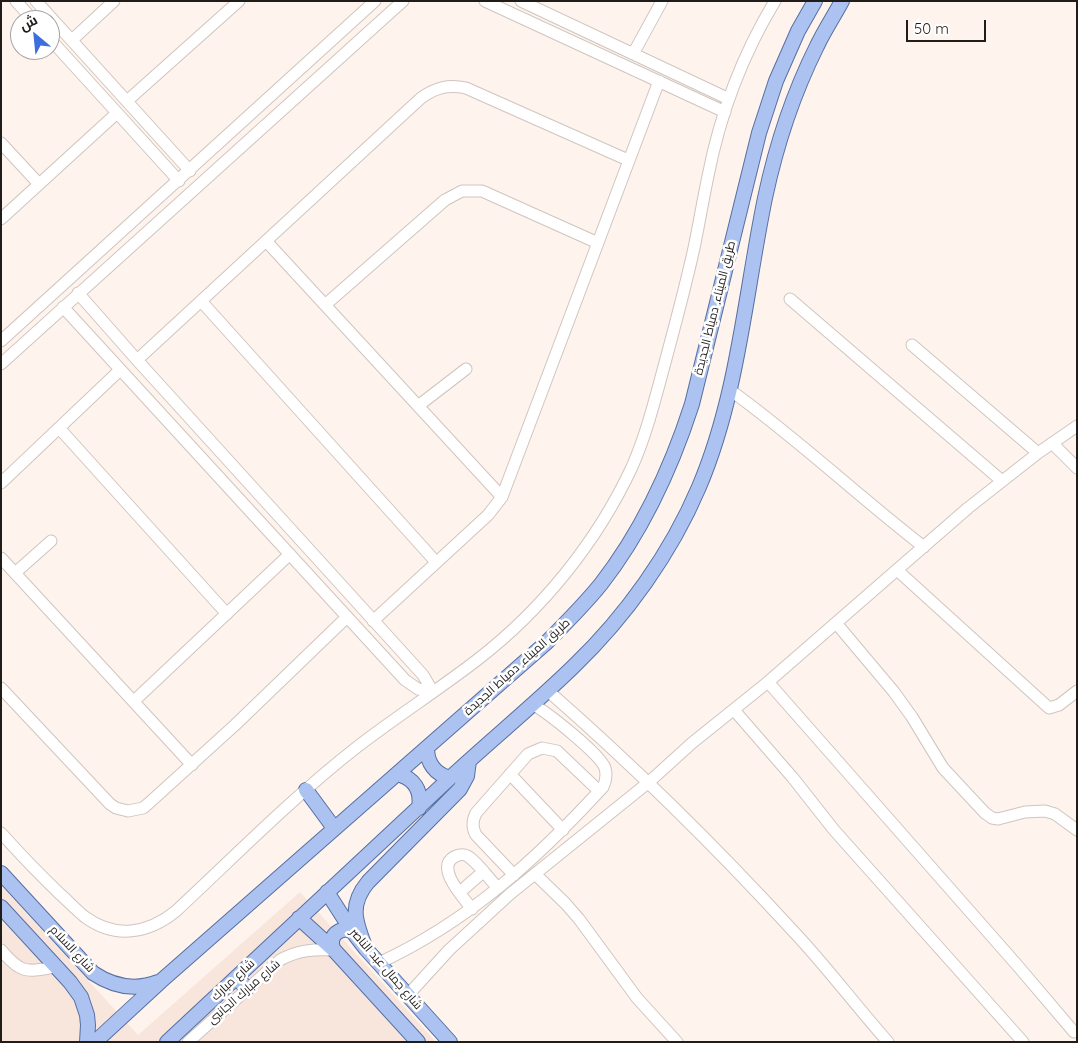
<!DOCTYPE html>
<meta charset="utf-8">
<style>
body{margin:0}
#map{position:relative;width:1078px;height:1043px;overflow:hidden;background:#fef3ed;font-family:Quicksand,Cairo,sans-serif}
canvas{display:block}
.frame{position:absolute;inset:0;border:2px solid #1f1c1a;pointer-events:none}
.north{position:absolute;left:10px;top:10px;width:50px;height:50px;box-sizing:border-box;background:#fff;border:1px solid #a5a4a3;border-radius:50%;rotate:332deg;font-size:14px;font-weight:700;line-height:20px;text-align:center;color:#1f1c1a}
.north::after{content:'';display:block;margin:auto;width:18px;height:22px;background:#3c6ede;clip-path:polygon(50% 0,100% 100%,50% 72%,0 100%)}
.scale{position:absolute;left:906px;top:20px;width:80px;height:22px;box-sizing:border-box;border:2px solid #1f1c1a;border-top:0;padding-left:6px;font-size:15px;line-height:18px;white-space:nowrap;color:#1f1c1a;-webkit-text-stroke:4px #fff;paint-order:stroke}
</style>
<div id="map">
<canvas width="1078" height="1043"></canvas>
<div class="frame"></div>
<div class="north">ش</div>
<div class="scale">50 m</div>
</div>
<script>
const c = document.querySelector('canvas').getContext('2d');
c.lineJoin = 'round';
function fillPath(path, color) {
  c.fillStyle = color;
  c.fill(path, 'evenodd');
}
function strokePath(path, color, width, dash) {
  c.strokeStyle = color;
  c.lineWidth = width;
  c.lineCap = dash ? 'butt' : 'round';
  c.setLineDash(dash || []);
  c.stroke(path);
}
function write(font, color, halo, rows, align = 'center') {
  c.font = font + ' Quicksand,Cairo,sans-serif';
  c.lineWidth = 5;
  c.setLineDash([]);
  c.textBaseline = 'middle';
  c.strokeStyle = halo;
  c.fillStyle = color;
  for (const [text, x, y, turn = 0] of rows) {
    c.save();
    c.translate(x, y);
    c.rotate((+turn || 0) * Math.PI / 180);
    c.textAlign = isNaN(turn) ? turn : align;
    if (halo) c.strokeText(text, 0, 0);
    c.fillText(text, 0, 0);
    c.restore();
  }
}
fillPath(new Path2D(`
 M1 885 138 1035 300 892 436 1042H1Z`), '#f8e6dc');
const minor = new Path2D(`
 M16 1 33 20
 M36 1 190 171
 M485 1 725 112
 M521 1 729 99
 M50 39 179 181
 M72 40 114 1
 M633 54 662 1
 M127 101 239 1
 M1 143 39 184
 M1 219 117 113
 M266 241 502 497
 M790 299 1002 481
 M201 301 436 562
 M325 305 445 200 462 191H482L598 243
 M63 307 405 680 418 689 433 692 423 675 137 360 78 293
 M1 341 375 1
 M912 345 1038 453
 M137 360 421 98C435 88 448 84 466 88L628 160
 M1 364 403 1
 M730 390C798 439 858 496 924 547
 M418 406 466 369
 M59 428 227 614
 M1052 443 1077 468
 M1 483 120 370
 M1 558 192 765
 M897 570 1049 708 1059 705 1077 691
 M15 573 51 541
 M373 621 488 515 502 497 659 81
 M836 623 894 692 912 717 943 768 985 813 992 818 998 819 1025 812 1045 811 1055 814 1077 830
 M768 682 1017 965 1074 1032
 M1 688 110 804 116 808 128 811 143 808 149 803 235 725 347 617
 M547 690C634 766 716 847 794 932 827 967 856 1006 888 1042
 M134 701 290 554
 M734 710 793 778 834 830 1023 1042
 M510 774 563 830
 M1 833C20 854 39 874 60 894 68 901 76 910 85 917 115 939 148 934 176 911 235 856 293 797 357 747 396 717 438 690 477 660 542 610 597 542 632 467 646 435 654 403 663 370 674 329 685 289 694 248 699 224 703 200 708 176 720 115 743 54 775 1
 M535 874 565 903 579 919 637 998 677 1042
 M514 875 476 835C472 828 472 821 476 813L528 754 542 748 557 751 599 791
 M460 892 483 872
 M472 909C464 898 435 868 454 857 459 854 465 854 469 857 480 865 489 879 498 888
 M1 950C21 974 26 972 55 967
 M379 963C469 921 537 859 603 787 606 781 607 775 605 768 600 754 547 712 532 704
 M408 995 449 950 510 894 649 782 692 743 768 682 968 508 1038 453 1077 426
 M188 1042 280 960C298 950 314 949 334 950`);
const major = new Path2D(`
 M427 748C427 763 435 774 450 778
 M397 774C414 778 422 790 419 808
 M306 790 334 828
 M1 873 93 973C114 987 135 991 158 982
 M327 892 352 931 366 949 450 1042
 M1 907 70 982 81 997 87 1015 88 1025 87 1042
 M299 918 334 950 418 1042
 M366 949C356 923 348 906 368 882L460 789 467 776 469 761
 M334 950C327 937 339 926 352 931
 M236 978 247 988
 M95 1042 161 981 546 643C565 624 584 605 601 584 643 530 671 469 692 404L759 133 776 81 798 31 815 1
 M167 1042C261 954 356 866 450 778 491 740 534 705 574 666 626 616 671 553 699 487 738 395 745 295 765 198 776 146 793 94 817 46 824 31 834 16 842 1`);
strokePath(minor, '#cfc5bf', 13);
strokePath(major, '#566fa1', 16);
strokePath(minor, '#fff', 11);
strokePath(major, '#acc3f2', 14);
write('12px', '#1f1c1a', '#fff', [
 ["طريق الميناء, دمياط الجديدة",715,308,-76],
 ["طريق الميناء, دمياط الجديدة",517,667,-42],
 ["شارع السلام",72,949,47],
 ["شارع جمال عبد الناصر",386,969,49],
 ["شارع مبارك",233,980,-43],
 ["شارع مبارك الجانبى",244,992,-41]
]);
</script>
